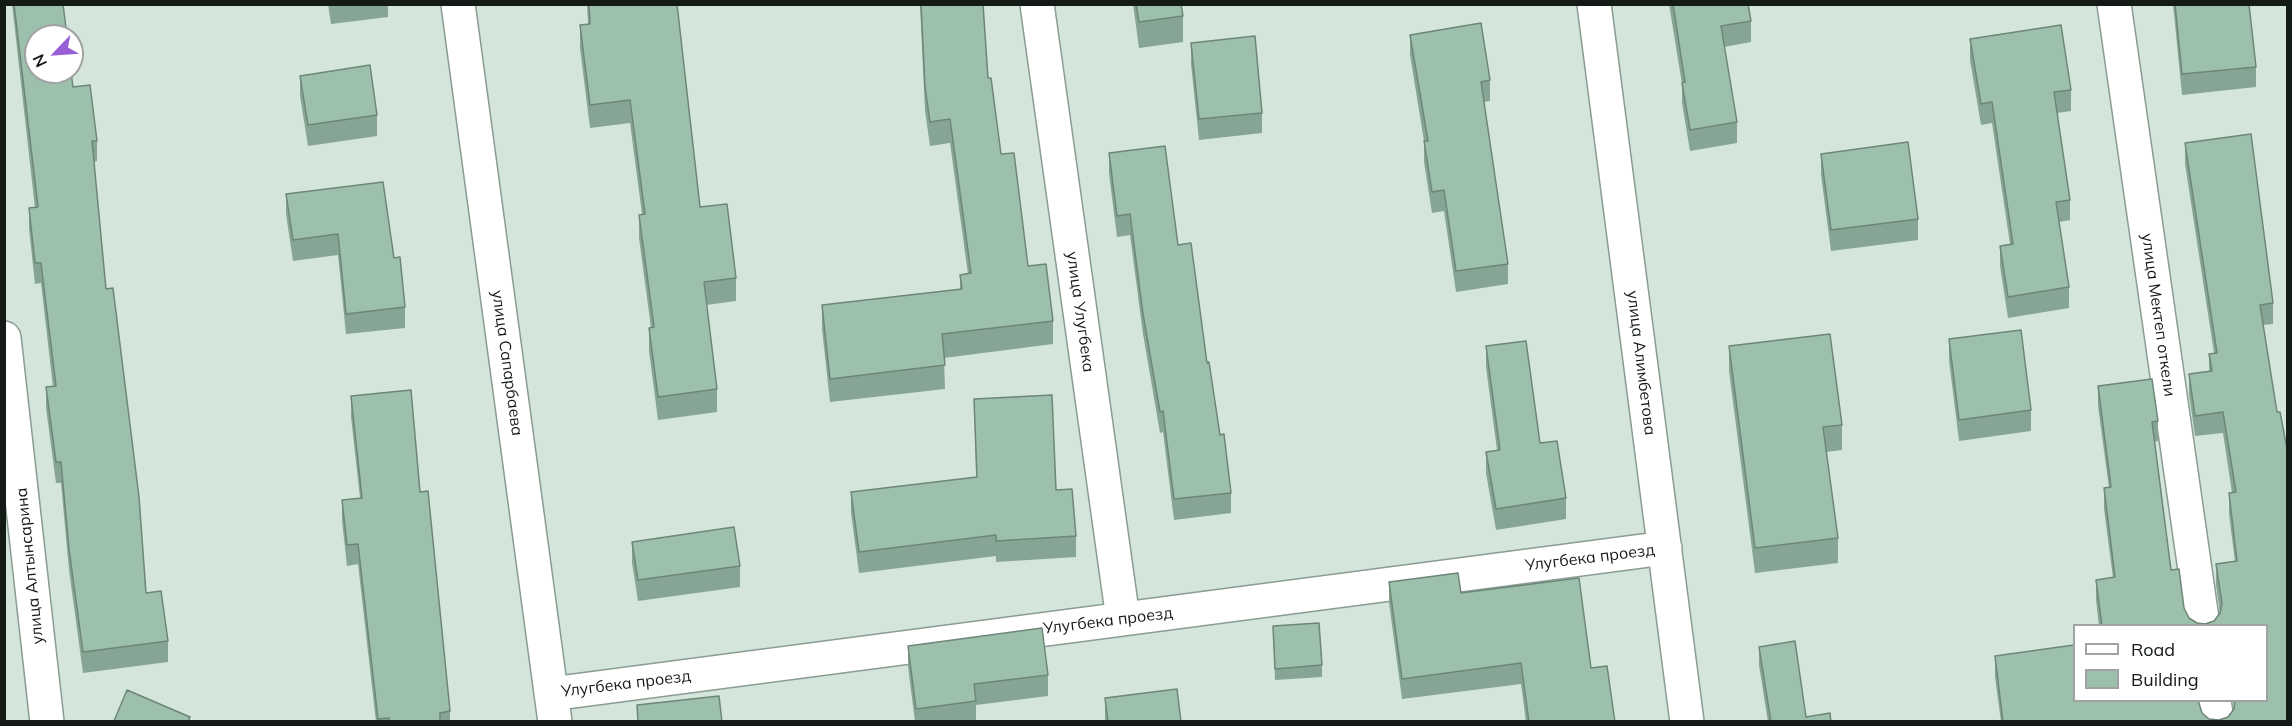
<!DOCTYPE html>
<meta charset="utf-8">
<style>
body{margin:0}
#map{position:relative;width:2292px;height:726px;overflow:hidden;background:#d4e6db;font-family:Mulish,sans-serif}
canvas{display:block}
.frame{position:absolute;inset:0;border:6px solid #141a16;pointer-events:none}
.legend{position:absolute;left:2073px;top:624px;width:195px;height:78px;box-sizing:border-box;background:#fff;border:2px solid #a1a3a2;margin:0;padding:8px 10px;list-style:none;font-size:18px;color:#141a16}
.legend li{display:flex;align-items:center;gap:12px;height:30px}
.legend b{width:30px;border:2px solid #a1a3a2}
.north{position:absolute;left:24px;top:24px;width:60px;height:60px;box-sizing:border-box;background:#fff;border:2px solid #a1a3a2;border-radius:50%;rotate:245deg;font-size:16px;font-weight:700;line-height:24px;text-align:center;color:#141a16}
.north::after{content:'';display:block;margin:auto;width:21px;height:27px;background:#975ed6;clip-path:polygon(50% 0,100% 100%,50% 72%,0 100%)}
</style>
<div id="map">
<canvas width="2292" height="726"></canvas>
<div class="frame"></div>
<ul class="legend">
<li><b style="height:8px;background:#fff"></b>Road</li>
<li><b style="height:16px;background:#9cc0ac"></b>Building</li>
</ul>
<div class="north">N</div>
</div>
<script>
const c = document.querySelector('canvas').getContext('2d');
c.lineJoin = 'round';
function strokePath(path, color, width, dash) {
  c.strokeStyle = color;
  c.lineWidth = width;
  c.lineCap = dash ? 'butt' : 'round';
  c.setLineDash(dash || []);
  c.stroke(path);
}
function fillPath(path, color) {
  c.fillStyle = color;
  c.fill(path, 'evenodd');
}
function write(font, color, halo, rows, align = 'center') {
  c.font = font + ' Mulish,sans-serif';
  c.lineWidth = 5;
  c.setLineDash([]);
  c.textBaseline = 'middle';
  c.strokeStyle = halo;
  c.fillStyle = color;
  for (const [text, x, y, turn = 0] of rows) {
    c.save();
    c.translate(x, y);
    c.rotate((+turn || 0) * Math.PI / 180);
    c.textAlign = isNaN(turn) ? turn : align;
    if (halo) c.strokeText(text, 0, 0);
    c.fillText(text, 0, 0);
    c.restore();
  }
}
const minor = new Path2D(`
 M458 4 555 722
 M1037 4 1123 619
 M1594 4 1687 722
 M2114 4 2203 626
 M4 338 47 722
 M551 694 1665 548
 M2214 700 2217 722`);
strokePath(minor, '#8b9c92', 36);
strokePath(minor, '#fff', 33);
fillPath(new Path2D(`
 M12 4H63L73 87 97 141V161L94 162 106 289 146 593 168 641V662L83 673 69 570 61 483H56L46 408V387H53L41 283 35 284 29 229V208H35Z
 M328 4H388V17L331 24Z
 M587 4H677L700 207 736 278V301L706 305 717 389V412L658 420 649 351V328H651L639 238V215L642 214 630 123 590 128 580 48V25L588 24Z
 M920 4H983L988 78 1001 154 1028 266 1053 321V344L944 358 945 389 830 402 822 329V305L960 289V275L968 274 950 143 930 146 925 111Z
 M1133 4H1181L1183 16V42L1139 48Z
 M1669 4H1748L1751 21V42L1724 47 1737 122V143L1690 151 1682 103V84Z
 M2173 4H2249L2256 67V87L2182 95Z
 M1410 35 1490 80V101L1484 102 1508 264V284L1456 292 1444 211 1432 213 1424 162V141L1410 55Z
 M1970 39 2071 90V111L2057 113 2070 200V220L2059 222 2069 287V308L2008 318 2000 266V246L2010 244 1992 123 1981 125 1970 60Z
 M1191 43 1262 113V133L1199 140 1191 64Z
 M300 76 377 115V136L308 146 300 96Z
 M2185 143 2273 303V324L2263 325 2288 722H2001L1995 677V656L2199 705 2202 713 2209 719 2219 720 2228 717 2234 709 2233 700H2266V626H2099L2096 600V580L2113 578 2104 509V488H2109L2098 406V386L2158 421V441L2155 442 2171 570 2184 608 2189 618 2197 623 2205 624 2214 621 2220 613 2216 585V564L2235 562 2229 514V493H2232L2223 433 2195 436 2189 394V374L2209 371V354L2214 353 2185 164Z
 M1109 153 1178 245 1207 363 1220 435 1231 493V513L1174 520 1163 432 1160 433 1143 334 1130 235 1117 237 1109 174Z
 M1821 154 1918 219V240L1831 251 1821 175Z
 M286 194 394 258 405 307V328L346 334 338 255 293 261 286 214Z
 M1949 339 2031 410V431L1959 441 1949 360Z
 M1486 346 1540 443 1566 498V519L1496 530 1486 473V452L1497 450 1486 367Z
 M1729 346 1842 425V450L1826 452 1838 538V563L1755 573 1729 371Z
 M351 396 420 492 450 711V722H376L358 564 347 566 342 521V500L360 498 351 417Z
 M974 399 1056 490 1076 536V557L996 562V556L859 573 851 513V492L976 477Z
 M632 542 740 566V587L638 601 632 563Z
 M1389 582 1461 593 1591 668 1615 722H1526L1521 684 1402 699 1389 603Z
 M1273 626 1322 665V677L1275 680Z
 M908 646 1048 675V696L976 705V722H915L908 667Z
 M1759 647 1806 717 1831 722H1768L1759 665Z
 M1105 698 1181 722H1105Z`), '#86a594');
const building = new Path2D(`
 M14 4H63L67 36H36V72H71L73 87 90 85 97 141H92L106 289 113 288 139 497 146 593 161 591 168 641 83 652 69 549 61 462H56L46 387 56 386 41 263H35L29 208 38 207Z
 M589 4H677L700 207 727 204 736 278 704 282 717 389 658 397 649 328 654 327 639 215 645 214 630 100 590 105 580 25 590 24Z
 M921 4H983L988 78H991L1001 154 1014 153 1028 266 1046 264 1053 321 942 334 945 365 830 379 822 305 962 289 960 275 971 273 950 119 930 122 925 87Z
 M1136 4H1181L1183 16 1139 22Z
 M1673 4H1748L1751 21 1721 26 1737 122 1690 130 1682 83 1685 82Z
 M2175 4H2249L2256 67 2182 74Z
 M1481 23 1490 80 1481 82 1508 264 1456 271 1444 190 1432 192 1424 141H1428L1410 35Z
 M2061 25 2071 90 2054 92 2070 200 2056 202 2069 287 2008 297 2000 246 2013 244 1992 102 1981 104 1970 39Z
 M1255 36 1262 113 1199 119 1191 43Z
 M370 65 377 115 308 125 300 76Z
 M2251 134 2273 303 2260 305 2277 412H2280L2288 454V722H2003L1995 656 2074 645V700H2198L2202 713 2209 719 2219 720 2228 717 2234 709 2235 700H2266V626H2102L2096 580 2115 577 2104 488 2111 487 2098 386 2152 379 2158 421 2152 422 2171 570 2179 569 2184 608 2189 618 2197 623 2205 624 2214 621 2220 613 2222 603 2216 564 2237 561 2229 493 2236 492 2223 412 2195 416 2189 374 2212 371 2209 354 2217 353 2185 143Z
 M1908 142 1918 219 1831 230 1821 154Z
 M1165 146 1178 245 1191 243 1207 363 1209 362 1220 435 1224 434 1231 493 1174 499 1163 411 1160 412 1143 314 1130 214 1117 216 1109 153Z
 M383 182 394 258 400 257 405 307 346 314 338 234 293 240 286 194Z
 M2021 330 2031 410 1959 420 1949 339Z
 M1830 334 1842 425 1823 427 1838 538 1755 548 1729 346Z
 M1526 341 1540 443 1557 441 1566 498 1496 509 1486 452 1500 450 1486 346Z
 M411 390 420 492 428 491 450 711 440 713V722H389V718L378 719 358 544 347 545 342 500 362 498 351 396Z
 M1052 395 1056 490 1072 489 1076 536 996 541V535L859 552 851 492 977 477 974 399Z
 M734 527 740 566 638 580 632 542Z
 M1458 573 1461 593 1579 578 1591 668 1607 666 1615 722H1529L1521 663 1402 679 1389 582Z
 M1319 623 1322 665 1275 669 1273 626Z
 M1042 628 1048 675 974 684 976 701 916 709 908 646Z
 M1795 641 1806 717 1830 713 1831 722H1771L1759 647Z
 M1177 689 1181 722H1108L1105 698Z
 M127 690 190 717 188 722 114 721Z
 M719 696 722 722H638L637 705Z`);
fillPath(building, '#9cc0ac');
strokePath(building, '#6d8678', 1.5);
write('16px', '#141a16', '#fff', [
 ["улица Улугбека",1080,312,82],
 ["улица Мектеп откели",2158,315,82],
 ["улица Сапарбаева",507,363,82],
 ["улица Алимбетова",1641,363,83],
 ["Улугбека проезд",1590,558,-7],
 ["улица Алтынсарина",30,566,-96],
 ["Улугбека проезд",1108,621,-7],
 ["Улугбека проезд",626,684,-7]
]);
</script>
